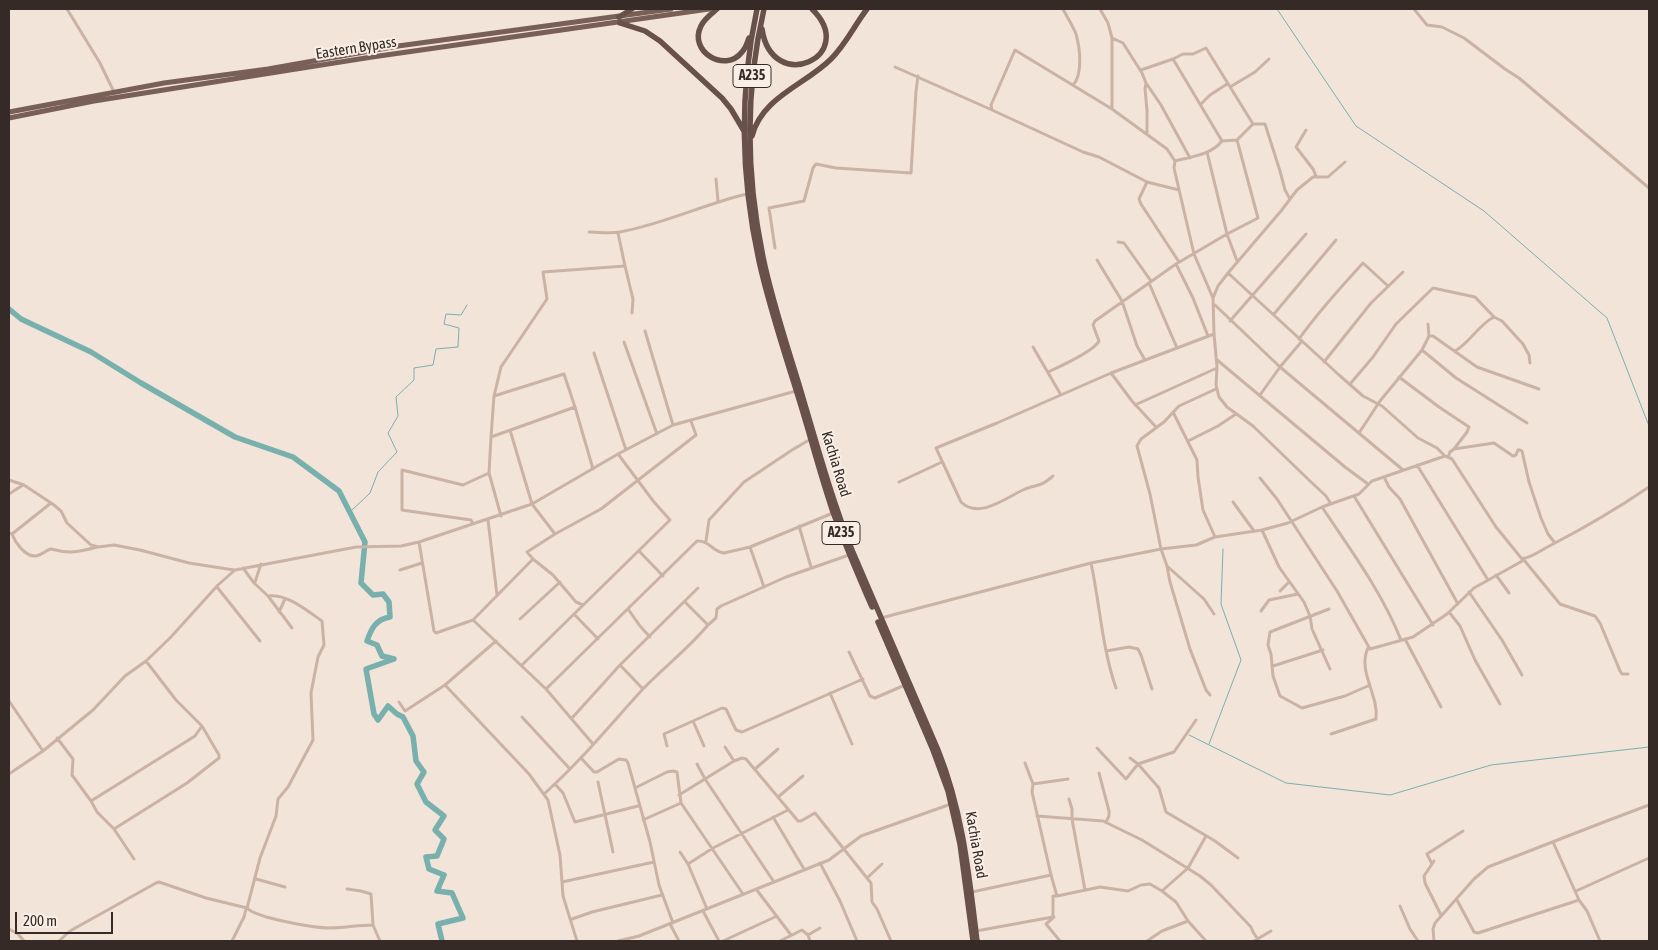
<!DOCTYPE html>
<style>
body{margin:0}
#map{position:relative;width:1658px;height:950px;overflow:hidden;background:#f2e4d9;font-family:"Asap Condensed",sans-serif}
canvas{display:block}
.frame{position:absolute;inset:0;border:10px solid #362a27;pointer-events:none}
.scale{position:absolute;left:15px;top:912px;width:98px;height:22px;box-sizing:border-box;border:2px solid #362a27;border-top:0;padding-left:6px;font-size:15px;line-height:18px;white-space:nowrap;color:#362a27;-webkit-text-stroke:4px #faefe6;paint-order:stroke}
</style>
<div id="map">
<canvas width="1658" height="950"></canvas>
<div class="frame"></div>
<div class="scale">200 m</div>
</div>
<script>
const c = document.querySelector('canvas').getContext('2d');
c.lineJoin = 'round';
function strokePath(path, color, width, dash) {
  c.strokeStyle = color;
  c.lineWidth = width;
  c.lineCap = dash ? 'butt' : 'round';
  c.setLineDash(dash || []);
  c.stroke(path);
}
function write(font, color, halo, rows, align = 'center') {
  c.font = font + ' "Asap Condensed",sans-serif';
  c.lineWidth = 4;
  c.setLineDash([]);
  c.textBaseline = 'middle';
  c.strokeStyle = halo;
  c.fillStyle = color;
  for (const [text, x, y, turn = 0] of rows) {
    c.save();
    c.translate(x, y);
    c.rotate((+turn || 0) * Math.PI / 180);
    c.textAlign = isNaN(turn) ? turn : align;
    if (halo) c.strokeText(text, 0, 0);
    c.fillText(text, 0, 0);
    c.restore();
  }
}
strokePath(new Path2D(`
 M1277 9 1356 126 1484 211 1607 318 1649 426
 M350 512 370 493 378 472 397 452 388 433 398 416 396 397 414 380V368L433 365 436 349 458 347 459 328 444 324 446 314 461 315 467 305
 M1189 735 1286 783 1390 795 1491 765 1649 747
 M1209 744 1241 660 1221 604 1223 549`), '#78b0ad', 1);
strokePath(new Path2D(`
 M9 309 21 319 91 352 141 383 235 437 293 457 339 491 365 542 361 583 373 595 383 594 389 602 390 617C376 619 371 629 367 641L377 645 382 656 394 659 366 669 374 714 378 720 388 706 397 714 403 717 413 736 416 761 424 772 417 784 426 802 444 816 435 830 444 839 437 856 426 857 429 869 444 875 437 891 452 893 463 918 438 924 442 941`), '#78b0ad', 5.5);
strokePath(new Path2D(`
 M67 9 100 63 114 92
 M1063 9C1067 17 1073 26 1076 34 1080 48 1083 75 1073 85
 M1100 9 1108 23 1112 38 1123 43 1142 73 1146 83 1145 89 1147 110V133
 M1414 9 1427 25 1442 27 1464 38 1505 69 1519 78 1649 188
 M1173 59 1183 54H1193L1206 48 1253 124
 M895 67 992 110
 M1141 70 1173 59 1222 141
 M1146 83 1161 105 1190 158
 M1230 87 1255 72 1269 59
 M1201 104 1210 95 1227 84
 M1112 108V38
 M1306 130 1296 147 1313 169 1316 176
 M1207 152 1227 234 1237 261
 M1175 161C1191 157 1211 155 1222 141L1237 140 1253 124H1265L1280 171 1285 190 1290 199
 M716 179 718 201
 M1147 182 1139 199 1141 204 1179 262
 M1179 190 1147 182 1099 157 1083 152 992 110 991 105 1015 50 1112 109 1167 149 1175 161 1174 168 1194 254 1213 298 1214 334 1217 367 1216 385 1219 397 1227 407 1253 426 1310 481 1326 496 1331 504
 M589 232C599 232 610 234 620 232 664 224 704 204 747 194
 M1118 242 1124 243 1151 281
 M775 248 769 208 804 201 813 168 816 164 836 168 911 173 916 91 918 76
 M1097 260 1122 301 1137 346 1145 360
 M1176 264 1193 298 1208 336
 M625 266 633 299 632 313
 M1228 273 1339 375 1363 396 1382 406 1418 438 1437 448 1445 456
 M1149 283 1177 348
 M1213 298 1218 286 1228 273 1281 211 1297 190 1313 177H1328L1345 162
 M1215 305 1280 367 1403 470
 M1274 314 1336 240
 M1230 321 1306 234
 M645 331 673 425
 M1429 336H1433L1477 367 1539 389
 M1299 339C1318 312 1341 287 1363 263L1388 286
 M624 342 657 434
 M1033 347 1061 395
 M1422 350 1456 378 1527 423
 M1455 351C1470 343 1478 325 1494 317
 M594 353 626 450
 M1216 359 1345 467 1368 484
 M1324 362 1371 303 1403 272
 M1048 372C1059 367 1094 351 1099 341L1093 325 1095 321 1176 264 1227 234 1258 218 1237 140
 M1111 373 1132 401 1156 427
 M1399 377 1439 407 1469 427 1467 432 1454 449
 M1350 384 1373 357 1396 324 1433 288 1475 297 1494 317 1502 321 1523 344 1529 355 1530 363
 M1260 395 1280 367 1302 341
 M1135 405 1217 368
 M575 407 593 469
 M1173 412 1197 460 1198 477 1203 510 1215 537
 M510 430 532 504 555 534
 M1359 433 1380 401 1422 350 1429 336 1428 324
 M491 437 494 396
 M1188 441 1218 426 1236 414
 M1448 457 1450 452 1454 449 1494 443 1513 456 1516 455 1518 450H1520L1522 451 1529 482 1541 518 1548 534 1555 543
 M1417 465 1488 580
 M489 473 501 516
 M1053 476C1040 487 1039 484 1025 489 1007 497 979 520 961 502L936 448 997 423 1111 373 1214 334
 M1384 477 1389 487 1400 499 1458 604
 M1260 478 1277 499 1337 591 1370 649 1413 637 1447 614 1474 588 1524 560V558
 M9 480 24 485 54 505 61 511 67 523 91 545 98 547 114 545 140 550 189 563 234 570
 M899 482 942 462
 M9 494 23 485
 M1354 496 1433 625
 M1233 502 1254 531
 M1322 507C1350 549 1382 592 1401 640
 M488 520 497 595
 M473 524 471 520 402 510V470L463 485 489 473 491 437 575 407 564 374 494 396 501 367 547 299 543 272 625 266 618 233
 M799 526 811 567
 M1262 530 1279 567 1304 602 1310 616 1312 629 1330 669
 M9 533 12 534C15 542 25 557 36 556 42 555 46 550 51 549 69 554 79 552 97 547
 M12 534 51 503
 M706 541 709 520 744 482 792 450 811 439
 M419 542 434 631 436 633 473 620 533 559 527 552 555 534 601 509 696 435 691 421
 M750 547 764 587
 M639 551 663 576
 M533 559 553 575 576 602 583 605
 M1524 560 1560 604 1595 616 1600 623 1620 671 1622 674H1628
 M1091 563C1100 605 1102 648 1116 688
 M1167 566 1204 599 1214 614
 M243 568 254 583 268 596C288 594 306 610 322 621L324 645 318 657 311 693 313 740 288 787 278 799 276 816 260 858 247 908C256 918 315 928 330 928 344 928 358 925 373 925L380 941
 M400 570 422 563
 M1496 575 1509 593
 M255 582 261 564
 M217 587 260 641
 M1280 591 1289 582
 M1469 592 1502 640 1522 675
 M268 596 292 628
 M628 609 640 626 650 637
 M1329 609 1270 632 1268 645 1271 654 1273 676 1280 696 1302 708 1345 696 1370 685
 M1261 611 1269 600 1298 594
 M279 612 285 599
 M1449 612 1460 626 1475 660 1500 704
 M574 614 598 639
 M881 618 1091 563 1161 549 1196 545 1215 537 1262 530 1288 523 1322 507 1359 494 1372 481 1445 456 1452 459 1496 527 1522 559C1533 557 1543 549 1553 544 1586 527 1618 508 1649 487
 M520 619 560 582
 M473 620 546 689 593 744
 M708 625 716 618 717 609 721 606 786 577 849 555
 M1405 639 1441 707
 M496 641 445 685 529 774 548 800 560 855 563 896 577 941
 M1106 651 1129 647 1138 649 1141 655 1152 689
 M849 652 870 696 875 698 905 685
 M522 665 670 520 654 502 618 454
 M620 665 643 689
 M1273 666 1323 650
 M546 689 697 541C709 540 713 552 724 553L750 547 833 513
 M830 693 852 744
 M1210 695 1206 690 1190 649 1170 582 1167 566 1161 549 1150 494 1137 446 1141 439 1164 422 1179 406 1216 389
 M9 701 43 751
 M399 702 405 711 445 685
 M522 717 570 769
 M572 718 620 665 698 588
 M693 721 704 746
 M1331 734 1376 719C1379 695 1357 671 1368 648
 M57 738 73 759 72 775 91 801 97 812 114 829 134 859
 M667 746 664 734 722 708 726 709 736 730 742 732 863 679
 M725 747 734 761
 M1097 748 1126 779 1138 764 1159 788 1166 812 1215 841 1238 858
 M581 758 594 772H597L619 759 626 760 628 763 650 842 659 885 673 923
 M1130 758 1138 764 1174 752 1196 720
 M1025 763 1033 784 1032 792 1051 875 1057 896H1053V917
 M697 764 705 779 774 882
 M755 769 778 749
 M1099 773 1109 811V816L1106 822
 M9 774 43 751 93 710 125 676 146 661 170 638 218 585 235 570 356 547 401 546 419 542 532 504 618 454 673 425 796 391
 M598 782 613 852
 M555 784 563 793 575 822 638 806
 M1033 784 1068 779
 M635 788 667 772 673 771 677 772 681 803 743 894
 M544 794C580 762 610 725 642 690 663 668 688 649 708 625L685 602
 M679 795 734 761 742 758 746 759 798 821H801L815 813 871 883 872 902 877 909 891 941
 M778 797 803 776
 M1069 799 1072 809V819L1085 890
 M91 801 195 736 202 726
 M1037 816 1103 821 1142 840 1200 876 1211 885 1251 927 1253 932 1259 941
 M773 817 804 869
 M643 820 681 803
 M114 829 187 783 219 758V755L202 726 176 700 146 661
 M1553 842 1579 900 1587 911 1600 941
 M680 852 688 864 707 909
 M1434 861 1424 876 1425 883 1441 915
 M820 863 840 901 857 941
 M688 864 713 848 788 810
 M1432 864 1427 854 1463 831
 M867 878 882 864
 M256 879 285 887
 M562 882 654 862
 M347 889 361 891 371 894 373 925
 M756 889 791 935
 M1162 891 1188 868 1206 836
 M1576 891 1649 858
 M972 892 1051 875
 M1057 896 1100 887 1128 891 1141 885 1150 884 1162 891 1176 902 1188 921 1206 941
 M1457 900 1474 932 1478 933 1579 900
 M1400 906 1410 929 1418 941
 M703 911 719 941
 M572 919 592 912 662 895
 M670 924 679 941
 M9 929 18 934 24 941
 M976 931 1053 917H1054L1046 924 1060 941
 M808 935 820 928
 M59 941 70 931 156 883 159 882 206 898 247 908
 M232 941 244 917 246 909
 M618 941 639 936 829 860 861 836 951 804
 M723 941 777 916
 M780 941 802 930 808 935 810 941
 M1147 941 1162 931 1188 921
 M1254 941 1271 931
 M1434 941 1433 929 1435 923 1474 879 1488 867 1604 822 1649 805`), '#cab3a5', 3);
strokePath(new Path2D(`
 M9 112 164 83 268 69 398 46 671 9
 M9 118 94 101 372 57 709 9`), '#785f57', 5);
strokePath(new Path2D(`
 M717 9C711 14 704 19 701 26 688 51 725 74 742 52 746 48 747 43 749 38
 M757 9C739 92 741 178 759 261 769 306 784 351 798 396 810 434 820 474 833 512 845 544 858 575 872 607
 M764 9C745 91 746 175 763 257 772 301 787 345 800 388 816 442 831 497 852 550L938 750C963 812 969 876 977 941
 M619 17 632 9
 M620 23 645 31 660 41 722 98 731 109 744 131
 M762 29C772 96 860 56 812 9
 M752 136C762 97 805 85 831 59 846 44 854 26 867 9
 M878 622 933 750 948 791 960 844 973 941`), '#68514a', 5.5);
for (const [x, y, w] of [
 [752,76,38],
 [841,533,38]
]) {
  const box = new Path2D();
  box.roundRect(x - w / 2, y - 11.5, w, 23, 4);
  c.fillStyle = '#faefe6';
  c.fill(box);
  strokePath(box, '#362a27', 1);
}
write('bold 14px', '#362a27', null, [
 ["A235",752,76],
 ["A235",841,533]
]);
write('15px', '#362a27', '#faefe6', [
 ["Eastern Bypass",356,48,-9],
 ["Kachia Road",836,464,73],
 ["Kachia Road",976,845,80]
]);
</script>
